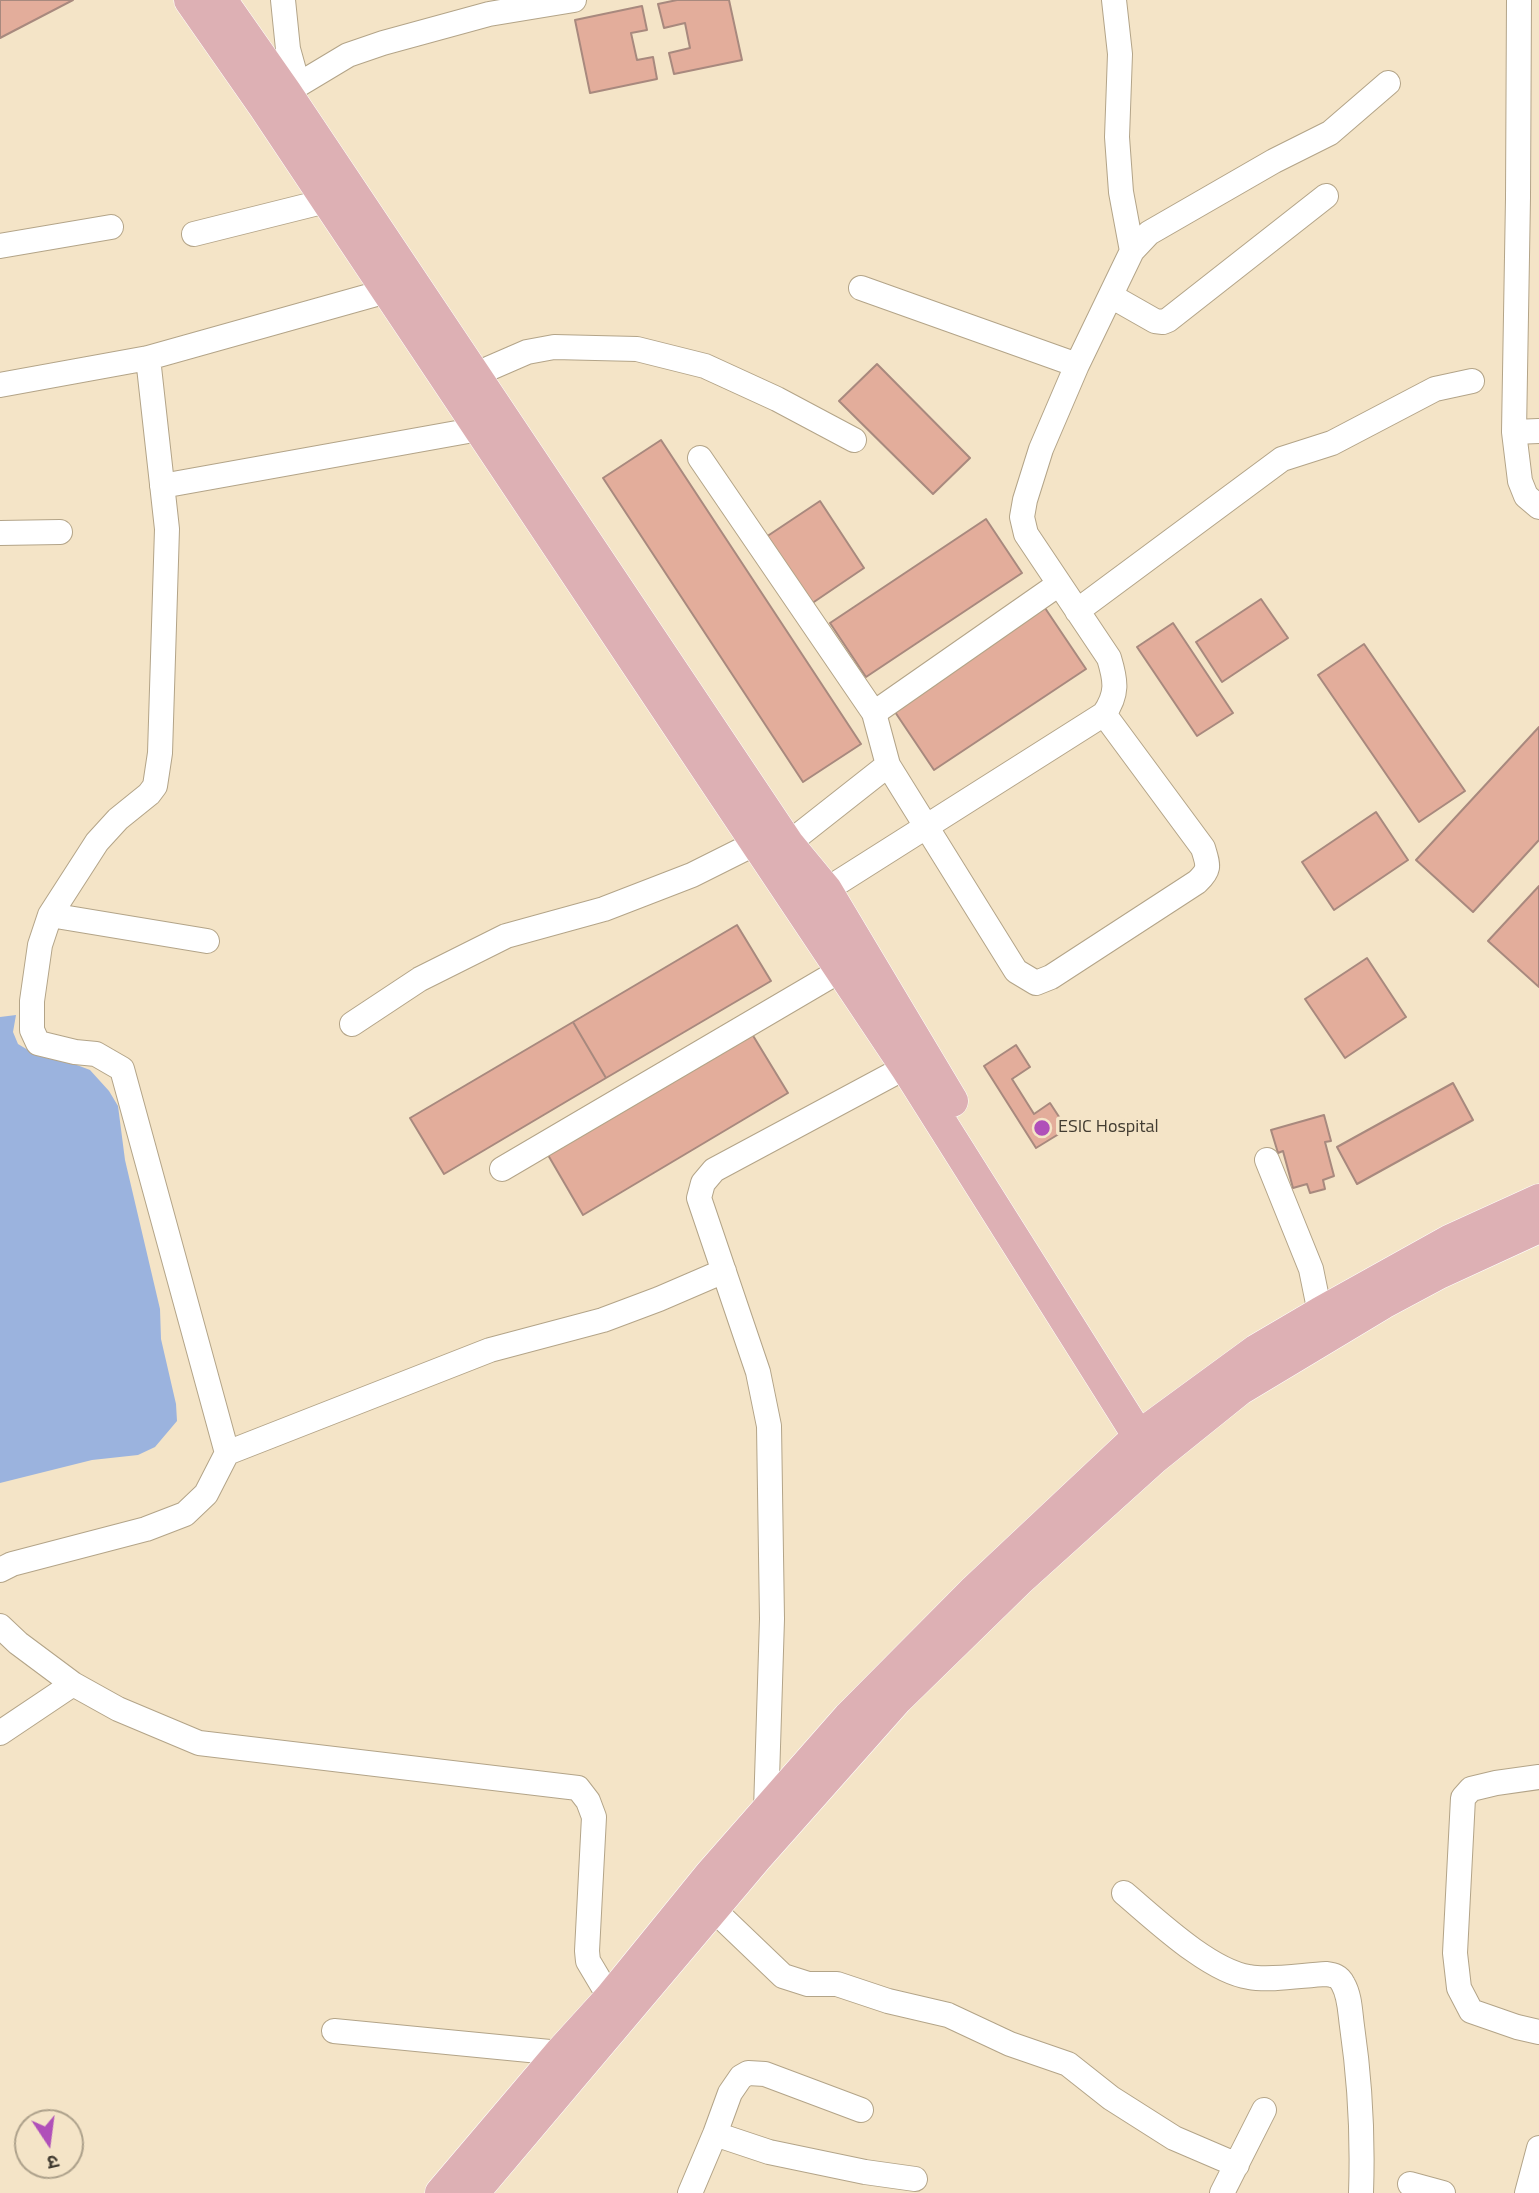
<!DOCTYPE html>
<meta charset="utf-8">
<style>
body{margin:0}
#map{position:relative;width:1539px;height:2193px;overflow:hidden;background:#f4e4c7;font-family:"Titillium Web","Noto Sans Devanagari",sans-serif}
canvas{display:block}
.north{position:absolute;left:14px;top:2109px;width:70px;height:70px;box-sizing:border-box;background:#f4e4c7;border:2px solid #ada18b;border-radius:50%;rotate:167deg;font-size:19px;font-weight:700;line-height:28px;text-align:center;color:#423c31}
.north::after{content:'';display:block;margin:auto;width:24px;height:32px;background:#b050b9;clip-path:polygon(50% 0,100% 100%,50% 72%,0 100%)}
</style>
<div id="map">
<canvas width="1539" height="2193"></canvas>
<div class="north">उ</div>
</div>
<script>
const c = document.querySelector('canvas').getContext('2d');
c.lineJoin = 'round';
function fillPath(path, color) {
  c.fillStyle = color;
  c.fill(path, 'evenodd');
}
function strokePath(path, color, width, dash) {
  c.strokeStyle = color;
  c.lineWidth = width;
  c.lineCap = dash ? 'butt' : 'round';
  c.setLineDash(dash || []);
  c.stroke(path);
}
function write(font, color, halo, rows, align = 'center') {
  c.font = font + ' "Titillium Web",sans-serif';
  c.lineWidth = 7;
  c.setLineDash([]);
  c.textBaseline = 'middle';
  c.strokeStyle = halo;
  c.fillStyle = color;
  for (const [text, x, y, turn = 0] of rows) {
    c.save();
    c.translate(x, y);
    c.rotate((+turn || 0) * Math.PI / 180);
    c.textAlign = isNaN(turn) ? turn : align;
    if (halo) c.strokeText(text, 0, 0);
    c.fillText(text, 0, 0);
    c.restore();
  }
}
fillPath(new Path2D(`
 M16 1015 13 1032 18 1044 38 1056 69 1062 90 1070 109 1091 118 1106 125 1160 160 1309 161 1339 176 1404 177 1421 155 1447 138 1455 92 1460 0 1483V1017Z`), '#9bb3de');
const building = new Path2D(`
 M0 0H73L0 38Z
 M677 0H729L742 60 674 74 669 53 690 48 685 23 664 28 658 4Z
 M642 6 647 30 631 33 637 60 653 57 657 79 590 93 575 20Z
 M877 364 970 458 933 494 839 401Z
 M661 440 861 744 803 782 603 478Z
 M820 501 864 568 808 606 763 539Z
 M986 519 1022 573 866 677 830 623Z
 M1261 599 1288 638 1222 682 1196 642Z
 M1045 608 1086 669 934 770 893 709Z
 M1173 623 1233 713 1197 736 1137 647Z
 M1364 644 1465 791 1419 822 1318 675Z
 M1539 727V840L1473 912 1416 860Z
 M1376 812 1408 860 1334 910 1302 862Z
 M1539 886V987L1488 941Z
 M737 925 771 981 606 1078 573 1022Z
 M1367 958 1406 1017 1345 1058 1305 999Z
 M573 1022 606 1078 444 1174 410 1118Z
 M752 1034 788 1093 583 1215 548 1155Z
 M1016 1045 1030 1067 1012 1079 1034 1114 1050 1103 1067 1129 1036 1148 984 1066Z
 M1453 1083 1473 1120 1357 1184 1337 1147Z
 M1324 1115 1331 1141 1325 1142 1334 1176 1323 1180 1325 1189 1310 1193 1307 1184 1293 1188 1283 1151 1278 1153 1271 1130Z`);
fillPath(building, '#e3ad9b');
strokePath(building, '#a8897e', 2);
const minor = new Path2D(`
 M283 0 288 49 298 85 286 92
 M1114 0 1120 54 1117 137 1121 192 1132 251
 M1519 0 1518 198 1514 432 1520 481 1526 496 1539 507
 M298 85 348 55 383 43 489 14 574 0
 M194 234 326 201
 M0 246 111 227
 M861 288 1077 365
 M1111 296 1155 321 1163 322 1168 320 1326 196
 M148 358 167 529 160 753 155 786 149 794 118 819 97 842 50 915 40 945 32 1001V1030L38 1043 75 1052 96 1054 122 1069 227 1453
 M474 375 527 352 554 347 637 349 705 366 777 399 854 440
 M0 385 148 358 387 291
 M1514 432 1539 431
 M700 458 874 713
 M162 486 479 429
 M0 533 60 532
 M1077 611 1282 459 1332 443 1435 389 1472 381
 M1104 714C1118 694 1116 681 1109 658L1026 534 1022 517 1025 500 1041 449 1077 365 1132 251 1149 233 1274 161 1330 133 1388 83
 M775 854 888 765 874 713 1059 584
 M812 899 1104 714 1203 848C1208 865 1211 869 1197 882L1051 977 1036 983 1016 971 888 765
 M50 915 207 941
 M352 1024 420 979 506 936 604 909 692 875 756 843
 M1267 1160 1311 1269 1320 1313 1326 1328
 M502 1169 841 970
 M0 1570 12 1564 146 1529 185 1514 206 1494 227 1453 490 1350 603 1320 659 1299 724 1271
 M0 1626 18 1643 73 1684 118 1709 199 1743 578 1788 588 1801 594 1817 587 1951 588 1961 610 1998
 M0 1733 73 1684
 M1539 1777 1496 1783 1471 1789 1463 1798 1455 1953 1459 1988 1471 2011 1517 2027 1539 2032
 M766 1810 772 1619 769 1426 758 1372 699 1198 703 1183 714 1170 906 1067
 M1124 1893C1155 1919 1209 1971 1249 1977 1270 1981 1304 1975 1326 1974 1334 1975 1339 1976 1343 1984 1350 1996 1350 2012 1352 2026 1360 2081 1363 2137 1361 2193
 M714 1910 783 1976 808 1984H837L888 2001 948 2015 1010 2044 1068 2064 1111 2098 1174 2138 1237 2165
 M334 2031 560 2053
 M715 2134 769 2152 865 2172 915 2179
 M1410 2184 1443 2193
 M690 2193 715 2134 730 2093 741 2077 748 2073 765 2074 861 2110
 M1222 2193 1264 2110
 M1527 2193 1539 2148`);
const major = new Path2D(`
 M190 0 264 106 906 1067 1153 1459
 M221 0 286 93 788 844 826 890 952 1101
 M441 2193 560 2053 610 1998 710 1875 849 1717 973 1592 1138 1437 1257 1350 1320 1313 1451 1240 1539 1200
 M473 2193 756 1858 897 1699 1021 1578 1153 1459 1240 1389 1383 1303 1439 1273 1539 1227`);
strokePath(minor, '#b3a488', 26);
strokePath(major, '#fff', 33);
strokePath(minor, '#fff', 24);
strokePath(major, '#ddb0b4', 32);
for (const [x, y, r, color] of [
 [1042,1128,9,"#b050b9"]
]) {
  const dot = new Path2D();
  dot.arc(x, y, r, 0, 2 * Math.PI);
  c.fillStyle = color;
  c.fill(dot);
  strokePath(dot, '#f4e4c7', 2.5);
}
write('18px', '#423c31', '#f4e4c7', [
 ["ESIC Hospital",1058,1128]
], 'left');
</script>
